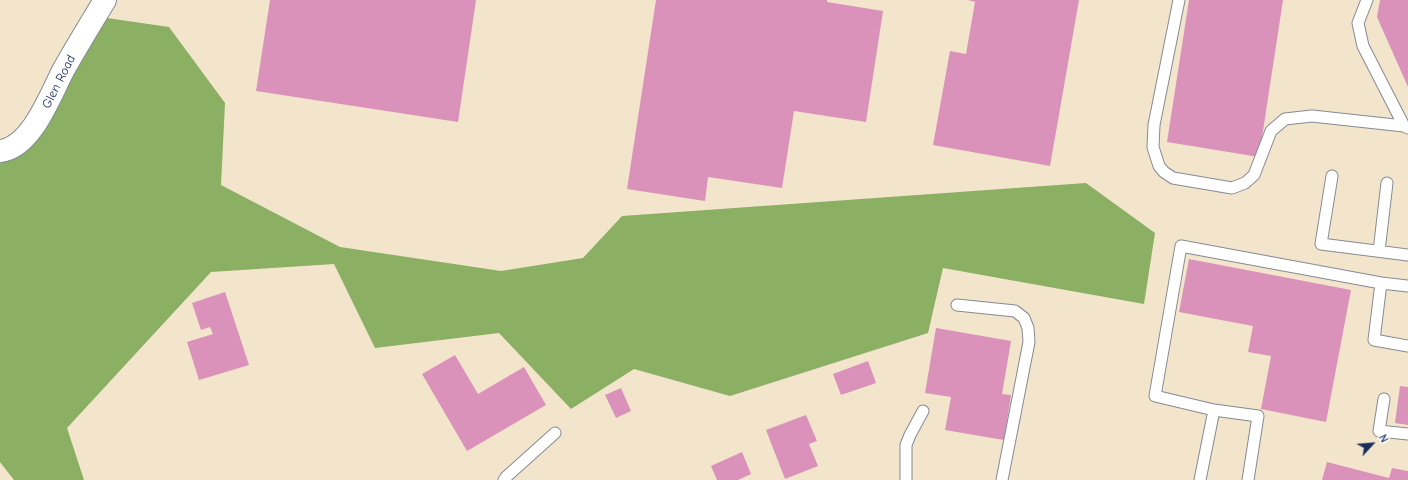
<!DOCTYPE html>
<style>
body{margin:0}
#map{position:relative;width:1408px;height:480px;overflow:hidden;background:#f2e5cb;font-family:"Comic Neue",sans-serif}
canvas{display:block}
.north{position:absolute;left:1352px;top:424px;width:40px;height:40px;-webkit-text-stroke:3px #fff;paint-order:stroke;rotate:64deg;font-size:11px;font-weight:700;line-height:16px;text-align:center;color:#1b2f5e}
.north::after{content:'';display:block;margin:auto;width:14px;height:18px;background:#1b2f5e;clip-path:polygon(50% 0,100% 100%,50% 72%,0 100%)}
</style>
<div id="map">
<canvas width="1408" height="480"></canvas>
<div class="north">N</div>
</div>
<script>
const c = document.querySelector('canvas').getContext('2d');
c.lineJoin = 'round';
function fillPath(path, color) {
  c.fillStyle = color;
  c.fill(path, 'evenodd');
}
function strokePath(path, color, width, dash) {
  c.strokeStyle = color;
  c.lineWidth = width;
  c.lineCap = dash ? 'butt' : 'round';
  c.setLineDash(dash || []);
  c.stroke(path);
}
function write(font, color, halo, rows, align = 'center') {
  c.font = font + ' "Comic Neue",sans-serif';
  c.lineWidth = 3;
  c.setLineDash([]);
  c.textBaseline = 'middle';
  c.strokeStyle = halo;
  c.fillStyle = color;
  for (const [text, x, y, turn = 0] of rows) {
    c.save();
    c.translate(x, y);
    c.rotate((+turn || 0) * Math.PI / 180);
    c.textAlign = isNaN(turn) ? turn : align;
    if (halo) c.strokeText(text, 0, 0);
    c.fillText(text, 0, 0);
    c.restore();
  }
}
fillPath(new Path2D(`
 M100 17 169 27 225 103 221 185 340 247 501 271 583 258 622 216 1086 183 1155 233 1144 304 943 268 928 333 730 396 634 369 571 409 499 333 375 348 334 264 211 272 67 428 84 480H14L0 462V164Z`), '#8baf63');
fillPath(new Path2D(`
 M270 0H476L458 122 256 91Z
 M656 0H827V2L883 11 866 122 794 111 782 188 708 177 705 201 627 189Z
 M968 0H1079L1050 166 933 145 950 51 966 54 975 2Z
 M1189 0H1283L1259 157 1167 142Z
 M1380 0H1408V87L1377 17Z
 M1189 259 1351 290 1326 422 1261 409 1271 356 1248 352 1253 326 1179 312Z
 M225 292 249 365 199 380 187 342 213 334 210 327 201 330 192 303Z
 M936 328 1011 341 1002 394 1011 395 1004 440 945 430 951 397 925 393Z
 M455 355 478 394 524 367 546 405 467 451 422 374Z
 M868 361 876 383 841 395 833 374Z
 M1400 386 1408 387V425L1395 423Z
 M621 388 631 411 616 418 605 395Z
 M806 415 817 441 809 444 818 466 785 479 766 430Z
 M742 452 751 474 738 480H717L711 466Z
 M1327 462 1389 478 1392 468 1408 471V480H1322Z`), '#da92ba');
const lane = new Path2D(`
 M1179 0 1154 125 1153 147 1159 166 1164 172 1173 178 1232 188 1245 183 1254 175 1271 131 1285 119 1312 116 1404 126
 M1367 0 1358 23 1363 46 1404 126 1408 128
 M1332 176 1321 244 1408 255
 M1379 251 1387 183
 M1408 286 1381 283 1374 340 1408 346
 M957 305 1015 311 1024 318 1028 328 1029 342 1002 480
 M1384 399 1379 431 1408 434
 M504 480 506 477 555 433
 M906 480V445L910 435 923 411
 M1200 480 1214 410
 M1248 480 1258 416 1214 410 1155 396 1181 246 1381 283`);
const street = new Path2D(`
 M0 151C32 148 51 93 64 69 77 46 91 23 105 0`);
strokePath(lane, '#868a94', 13);
strokePath(street, '#868a94', 24);
strokePath(lane, '#fff', 11);
strokePath(street, '#fff', 22);
write('13px', '#1b2f5e', '#fff', [
 ["Glen Road",59,82,-63]
]);
</script>
